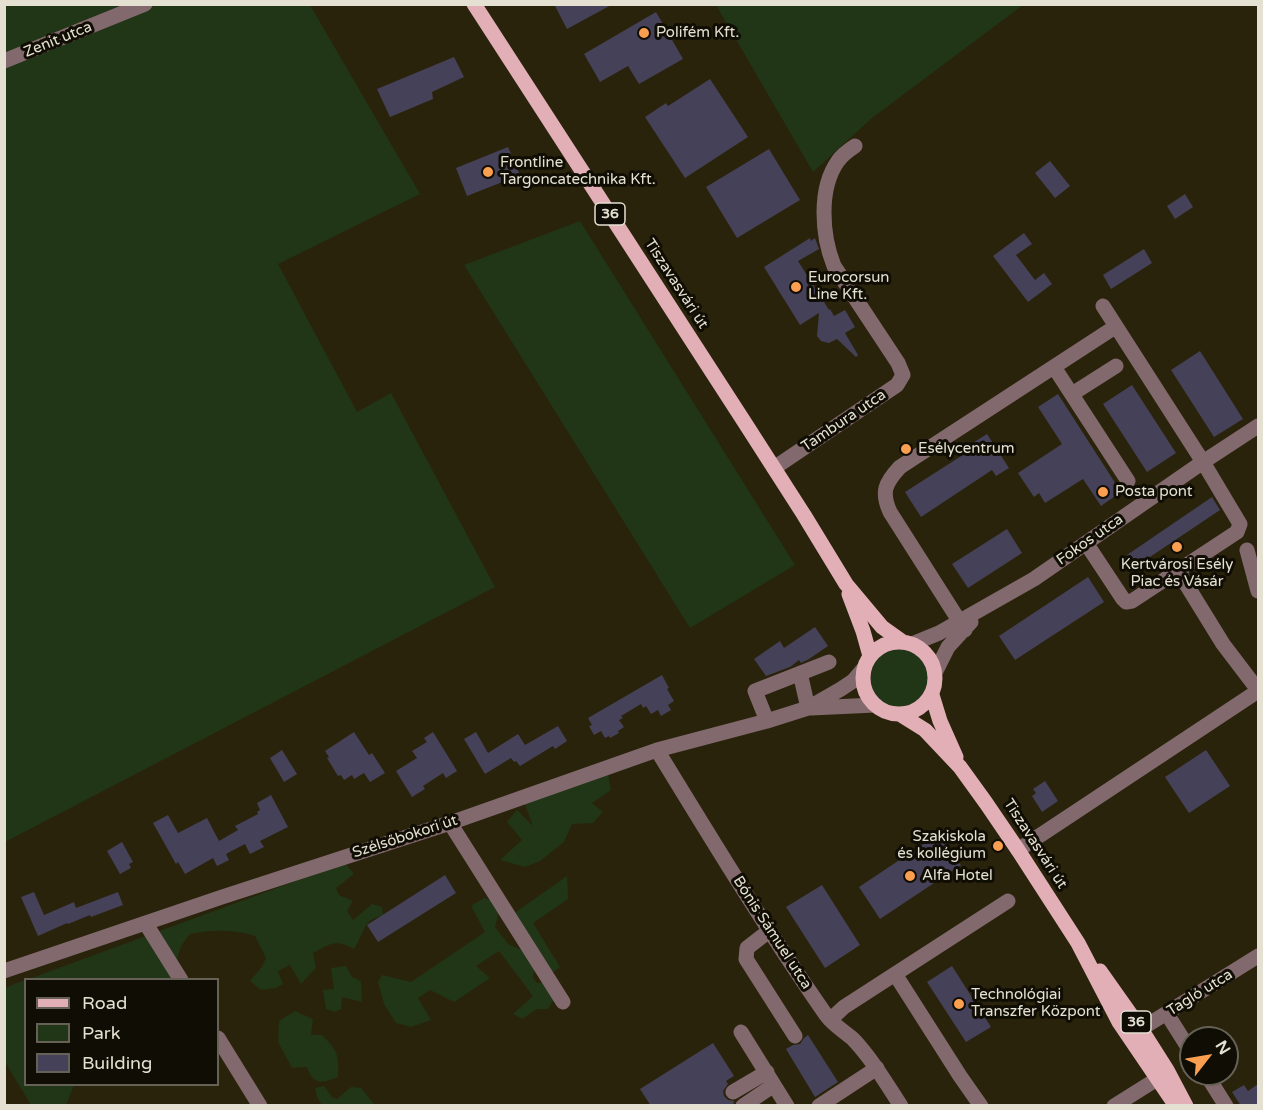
<!DOCTYPE html>
<meta charset="utf-8">
<style>
body{margin:0}
#map{position:relative;width:1263px;height:1110px;overflow:hidden;background:#2a230b;font-family:"Varela Round",sans-serif}
canvas{display:block}
.frame{position:absolute;inset:0;border:6px solid #e4e0d2;pointer-events:none}
.legend{position:absolute;left:24px;top:978px;width:195px;height:108px;box-sizing:border-box;background:#100d04;border:2px solid #656156;margin:0;padding:8px 10px;list-style:none;font-size:18px;color:#e4e0d2}
.legend li{display:flex;align-items:center;gap:12px;height:30px}
.legend b{width:30px;border:2px solid #656156}
.north{position:absolute;left:1179px;top:1026px;width:60px;height:60px;box-sizing:border-box;background:#100d04;border:2px solid #656156;border-radius:50%;rotate:59deg;font-size:16px;font-weight:700;line-height:24px;text-align:center;color:#e4e0d2}
.north::after{content:'';display:block;margin:auto;width:21px;height:27px;background:#fa9f4f;clip-path:polygon(50% 0,100% 100%,50% 72%,0 100%)}
</style>
<div id="map">
<canvas width="1263" height="1110"></canvas>
<div class="frame"></div>
<ul class="legend">
<li><b style="height:8px;background:#e2afb7"></b>Road</li>
<li><b style="height:16px;background:#213517"></b>Park</li>
<li><b style="height:16px;background:#454158"></b>Building</li>
</ul>
<div class="north">N</div>
</div>
<script>
const c = document.querySelector('canvas').getContext('2d');
c.lineJoin = 'round';
function fillPath(path, color) {
  c.fillStyle = color;
  c.fill(path, 'evenodd');
}
function strokePath(path, color, width, dash) {
  c.strokeStyle = color;
  c.lineWidth = width;
  c.lineCap = dash ? 'butt' : 'round';
  c.setLineDash(dash || []);
  c.stroke(path);
}
function write(font, color, halo, rows, align = 'center') {
  c.font = font + ' "Varela Round",sans-serif';
  c.lineWidth = 6;
  c.setLineDash([]);
  c.textBaseline = 'middle';
  c.strokeStyle = halo;
  c.fillStyle = color;
  for (const [text, x, y, turn = 0] of rows) {
    c.save();
    c.translate(x, y);
    c.rotate((+turn || 0) * Math.PI / 180);
    c.textAlign = isNaN(turn) ? turn : align;
    if (halo) c.strokeText(text, 0, 0);
    c.fillText(text, 0, 0);
    c.restore();
  }
}
fillPath(new Path2D(`
 M5 5H310L420 194 278 264 357 412 391 393 495 587 5 842Z
 M716 5H1023L872 118 813 172Z
 M580 221 795 565 690 628 464 265Z
 M870 678a29 29 0 1 1 58 0a29 29 0 1 1-58 0Z
 M608 774 611 790 592 803 603 812 593 823 572 824 564 842 540 861 525 867 500 860 522 840 507 822 517 810 533 826 524 802Z
 M345 863 354 874 336 888 339 895 353 901 347 911 353 920 372 904 382 907 383 915C379 917 372 918 369 922 364 925 359 942 354 949 336 939 331 943 313 953L316 968 301 984 290 965 278 971 283 984 276 988 261 990 250 981 261 968 266 958 255 936C233 929 212 930 190 934L181 946 171 979 26 980Z
 M567 876 568 899 533 923 560 967 551 974 513 914Z
 M484 898 501 903 495 927 509 945 528 952 535 964 533 978 537 983 551 982 558 993 548 1009H537L522 1019 513 1014 533 996 499 951 476 966 490 978 454 1002 430 990 418 998 431 1020 411 1027 396 1023 384 1004 378 982 382 975 411 982 485 932 471 906Z
 M346 966 352 977 361 981 362 1002 342 997 341 1009 335 1012 326 1009 323 990 334 989 331 968Z
 M25 980 26 1084 74 1085 66 1105H31L5 1062V988Z
 M295 1011 313 1019 311 1035H322C338 1051 339 1055 338 1077 323 1083 313 1086 307 1067L292 1068 278 1042 279 1021Z
 M324 1086 332 1097 337 1099 351 1087 361 1088 375 1105H322L317 1097 315 1088Z`), '#213517');
fillPath(new Path2D(`
 M554 4H613L567 29Z
 M656 12 683 59 639 84 628 66 600 82 584 54Z
 M454 57 464 77 432 92 433 99 390 117 377 89Z
 M710 79 748 137 685 178 645 117 666 103 668 106Z
 M508 147 520 175 467 196 456 168Z
 M769 149 800 200 737 238 706 187Z
 M1050 161 1070 186 1055 198 1035 173Z
 M1185 194 1193 207 1175 219 1167 206Z
 M1024 233 1032 244 1016 255 1035 280 1044 273 1052 284 1028 302 993 256Z
 M810 238 811 241 815 238 819 249 798 261 829 310 830 309 834 316 845 310 855 327 845 333 858 355 856 357 837 339 829 343 821 341 817 336 819 313 800 325 764 267Z
 M1144 249 1152 263 1111 289 1103 275Z
 M1200 351 1243 419 1214 437 1171 370Z
 M1132 385 1176 453 1147 472 1103 404Z
 M1058 394 1121 492 1101 506 1083 479 1045 503 1039 493 1034 497 1018 473 1062 444 1038 407Z
 M987 434 1009 468 996 476 992 470 921 517 905 492 966 453 963 449Z
 M1212 497 1220 510 1135 567 1127 555Z
 M1007 529 1022 553 968 588 952 564Z
 M1088 577 1104 602 1015 660 999 636Z
 M815 627 828 646 809 659 801 663 799 660 790 667 766 676 754 659 780 641 784 648Z
 M662 675 669 688 667 689 674 701 668 705 671 710 661 716 658 710 651 714 646 706 643 708 641 704 621 716 623 718 619 720 624 727 618 731 619 733 610 738 609 736 605 738 601 731 594 735 589 726 592 725 588 718Z
 M558 726 567 741 555 749 553 746 520 766 516 761 514 762 511 758 485 774 464 739 476 732 488 753 518 734 525 745Z
 M354 732 369 755 372 753 385 773 370 782 364 773 354 779 352 775 344 780 341 775 338 776 327 758 329 757 325 751Z
 M433 732 457 771 446 778 443 773 423 786 425 789 412 797 396 771 417 758 412 751 427 742 424 738Z
 M282 750 297 774 284 782 270 758Z
 M1206 750 1230 786 1189 813 1165 777Z
 M1045 781 1058 801 1042 812 1032 796 1036 793 1033 789Z
 M271 795 288 827 260 841 264 847 250 854 245 844 226 854 229 860 217 866 213 858 185 874 178 862 176 864 153 823 168 815 178 833 207 818 219 841 238 830 235 826 258 814 257 812 260 810 257 803Z
 M940 833 961 865 880 919 859 887Z
 M122 842 133 862 129 864 131 868 120 874 107 851Z
 M445 875 456 893 378 942 367 925Z
 M822 885 860 945 825 968 786 907Z
 M34 892 44 915 74 902 76 908 118 892 123 905 91 917 90 915 68 924 67 923 38 936 21 897Z
 M952 966 991 1027 966 1042 927 982Z
 M808 1035 838 1082 815 1097 786 1049 793 1045 800 1044 804 1038Z
 M713 1043 734 1076 726 1081 728 1084 723 1091 724 1096 728 1100 734 1101 733 1106H651L640 1089Z
 M1258 1084V1106H1241L1232 1092 1244 1085 1248 1091Z`), '#454158');
strokePath(new Path2D(`
 M4 61 145 4
 M1054 367 1128 481
 M1072 394 1116 366
 M774 468 897 385 903 375 898 363 834 266C822 236 818 189 838 161 842 155 849 150 855 146
 M1086 543 1123 599 1126 602 1132 601 1237 532 1240 524 1203 462 1103 306
 M1247 550 1258 591
 M1178 571 1223 644 1258 690
 M965 630 890 512C881 492 885 483 900 467L1115 327
 M912 644 939 633 1034 579 1203 462 1258 426
 M800 673 808 708
 M935 673 948 647 971 622
 M811 708 875 705
 M767 721 755 691 829 662
 M657 750C712 840 766 929 826 1015 833 1025 844 1031 853 1039 872 1059 886 1083 901 1106
 M450 823 563 1002
 M1018 850 1258 691
 M146 924 181 980
 M769 931 747 948 746 959 795 1036
 M4 971 222 897 450 823 657 750 767 721 808 708 841 689 853 681 864 668
 M895 974 960 1076 981 1106
 M1167 1014 1191 1052
 M830 1020 844 1007 1008 901
 M1141 1029 1258 956
 M741 1032 787 1106
 M218 1038 260 1106
 M1206 1074 1226 1106
 M733 1092 767 1072
 M743 1106 774 1085
 M819 1106 877 1068
 M1114 1106 1157 1079`), '#82696d', 15);
strokePath(new Path2D(`
 M474 4 745 423 804 515 846 584 882 627 903 642
 M849 594 863 631 870 656
 M863 678a36 36 0 1 1 72 0a36 36 0 1 1-72 0Z
 M932 695 940 721 956 757
 M901 715 925 730 960 767 986 803 1018 850 1078 943 1119 1022 1176 1106
 M1100 971 1141 1029 1167 1070 1186 1106`), '#e2afb7', 15);
for (const [x, y, r, color] of [
 [644,33,6,"#fa9f4f"],
 [488,172,6,"#fa9f4f"],
 [796,287,6,"#fa9f4f"],
 [906,449,6,"#fa9f4f"],
 [1103,492,6,"#fa9f4f"],
 [1177,547,6,"#fa9f4f"],
 [998,846,6,"#fa9f4f"],
 [910,876,6,"#fa9f4f"],
 [959,1004,6,"#fa9f4f"]
]) {
  const dot = new Path2D();
  dot.arc(x, y, r, 0, 2 * Math.PI);
  c.fillStyle = color;
  c.fill(dot);
  strokePath(dot, '#100d04', 2);
}
for (const [x, y, w] of [
 [610,214,30],
 [1136,1022,30]
]) {
  const box = new Path2D();
  box.roundRect(x - w / 2, y - 11, w, 22, 4.5);
  c.fillStyle = '#100d04';
  c.fill(box);
  strokePath(box, '#e4e0d2', 1.5);
}
write('bold 14px', '#e4e0d2', null, [
 ["36",610,214],
 ["36",1136,1022]
]);
write('15px', '#e4e0d2', '#100d04', [
 ["Polifém Kft.",656,33],
 ["Frontline",500,163],
 ["Targoncatechnika Kft.",500,180],
 ["Eurocorsun",808,278],
 ["Line Kft.",808,295],
 ["Esélycentrum",918,449],
 ["Posta pont",1115,492],
 ["Kertvárosi Esély",1177,565,"center"],
 ["Piac és Vásár",1177,582,"center"],
 ["Szakiskola",986,837,"right"],
 ["és kollégium",986,854,"right"],
 ["Alfa Hotel",922,876],
 ["Technológiai",971,995],
 ["Transzfer Központ",971,1012]
], 'left');
write('15px', '#e4e0d2', '#100d04', [
 ["Zenit utca",58,40,-22],
 ["Tiszavasvári út",676,284,57],
 ["Tambura utca",844,421,-34],
 ["Fokos utca",1090,540,-35],
 ["Szélsőbokori út",405,837,-18],
 ["Tiszavasvári út",1035,844,57],
 ["Bónis Sámuel utca",772,933,57],
 ["Tagló utca",1200,993,-32]
]);
</script>
